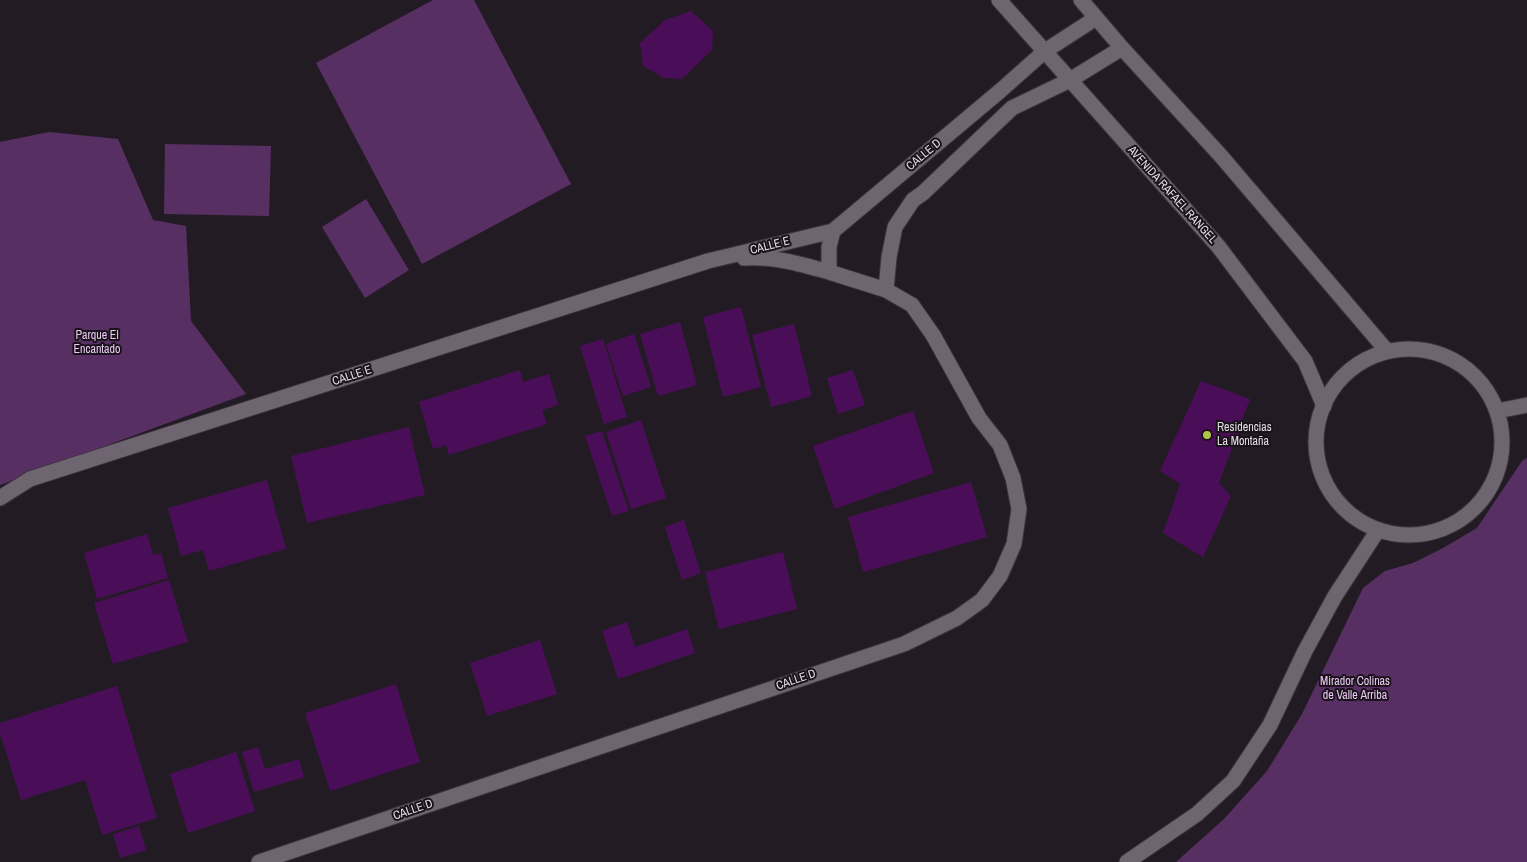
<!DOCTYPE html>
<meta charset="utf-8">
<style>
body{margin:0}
canvas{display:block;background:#231b24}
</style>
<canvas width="1527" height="862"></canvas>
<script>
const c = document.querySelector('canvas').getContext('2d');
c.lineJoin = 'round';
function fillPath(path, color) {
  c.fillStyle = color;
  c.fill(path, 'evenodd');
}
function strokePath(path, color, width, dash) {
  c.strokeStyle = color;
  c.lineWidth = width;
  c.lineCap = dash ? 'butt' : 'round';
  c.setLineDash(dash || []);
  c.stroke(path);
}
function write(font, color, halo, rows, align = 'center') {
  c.font = font + ' "Archivo Narrow",sans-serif';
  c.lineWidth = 4;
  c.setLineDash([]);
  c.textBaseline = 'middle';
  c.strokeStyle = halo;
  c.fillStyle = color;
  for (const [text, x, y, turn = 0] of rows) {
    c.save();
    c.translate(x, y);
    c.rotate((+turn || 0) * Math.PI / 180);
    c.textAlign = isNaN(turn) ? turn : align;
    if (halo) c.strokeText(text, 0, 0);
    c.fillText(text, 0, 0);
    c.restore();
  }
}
fillPath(new Path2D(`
 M433 0H474L571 184 422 264 316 63Z
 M49 132 118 139 153 220 186 226 191 321 246 394 0 485V142Z
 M165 144 271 146 269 216 164 214Z
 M366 199 409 270 365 298 322 227Z
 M1527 458V862H1176L1224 819 1267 771 1302 714 1363 588 1385 571 1413 563 1443 548 1477 528 1522 461Z`), '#582f62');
fillPath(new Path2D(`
 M691 11 713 31 712 50 682 79 664 78 643 66 640 43 665 20Z
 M741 307 761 387 723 397 703 317Z
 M680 322 697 385 658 396 640 334Z
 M794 324 812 396 771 407 752 335Z
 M634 334 651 387 623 396 606 344Z
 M603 339 627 417 604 424 580 346Z
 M520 370 523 382 549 374 558 405 542 410 547 424 449 455 446 445 433 449 419 402Z
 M853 370 865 405 838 414 827 378Z
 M1201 381 1250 399 1219 483 1231 496 1203 557 1163 533 1180 484 1160 471Z
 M913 411 934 473 835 509 813 446Z
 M641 420 666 498 631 509 606 432Z
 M409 427 425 495 307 523 291 456Z
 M602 431 629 511 612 516 585 436Z
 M267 480 286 549 209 571 203 550 181 556 168 508Z
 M971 482 987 537 863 572 848 517Z
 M684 520 701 573 682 580 665 527Z
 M147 534 153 555 161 553 168 578 97 599 84 553Z
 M783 552 797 609 719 629 705 572Z
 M169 580 188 642 113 664 94 603Z
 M627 622 635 647 687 629 695 653 618 679 602 631Z
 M540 640 557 694 487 716 470 663Z
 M396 684 420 762 330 791 305 713Z
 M117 686 157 818 102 835 85 780 21 800 0 733V723Z
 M258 747 265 769 299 759 304 777 254 792 242 752Z
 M236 752 255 811 188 833 170 774Z
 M139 826 146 850 120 858 113 834Z`), '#4a0e58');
const minor = new Path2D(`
 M999 0 1218 246 1305 361 1324 406
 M1081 0 1122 48 1221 156 1387 351
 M1096 18 1045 51 1000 91 833 231 829 247V272L886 290 889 257 895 227 913 200 923 193 1012 108 1070 80 1122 48
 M744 258C774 256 801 264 829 272
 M0 498 30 479 708 261 833 231
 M259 862 904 644 957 618 982 600 1000 576 1014 544 1019 509 1013 478 1000 445 979 418 933 335 912 305 886 290`);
const tertiary = new Path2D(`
 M1316 442a93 93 0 1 1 186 0a93 93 0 1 1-186 0Z
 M1497 411 1527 405
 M1127 862 1197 814 1233 781 1270 725 1305 651 1335 596 1378 530`);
strokePath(minor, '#3b353c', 17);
strokePath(tertiary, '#3b353c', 17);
strokePath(minor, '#6e6570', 15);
strokePath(tertiary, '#6e6570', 15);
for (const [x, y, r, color] of [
 [1207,435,5,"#b3c24b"]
]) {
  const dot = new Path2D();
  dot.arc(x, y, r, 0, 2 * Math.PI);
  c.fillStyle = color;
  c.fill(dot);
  strokePath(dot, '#19121b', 2);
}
write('12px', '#e2dde4', '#19121b', [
 ["CALLE D",924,155,-40],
 ["AVENIDA RAFAEL RANGEL",1172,195,48],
 ["CALLE E",770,246,-14],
 ["CALLE E",352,376,-18],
 ["CALLE D",796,680,-19],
 ["CALLE D",413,810,-19]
]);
write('12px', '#eacaf2', '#19121b', [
 ["Parque El",97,336],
 ["Encantado",97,350],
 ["Mirador Colinas",1355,682],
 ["de Valle Arriba",1355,696]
]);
write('12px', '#e2dde4', '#19121b', [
 ["Residencias",1217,428],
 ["La Montaña",1217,442]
], 'left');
</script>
